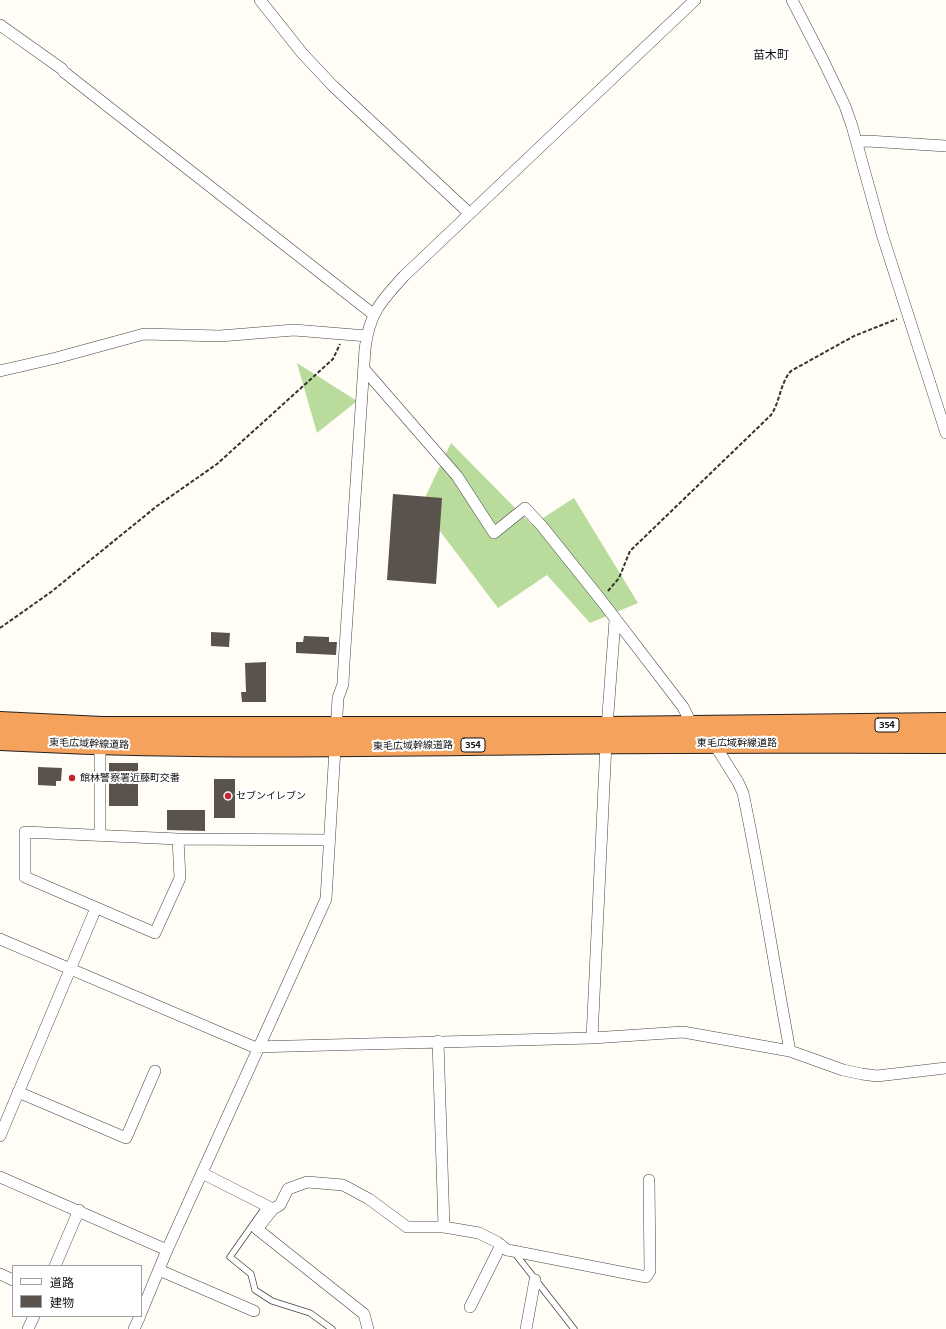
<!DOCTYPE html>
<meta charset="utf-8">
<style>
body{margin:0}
#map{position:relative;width:946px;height:1329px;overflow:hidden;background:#fffdf5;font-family:Bitter,"Noto Sans JP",serif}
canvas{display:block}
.legend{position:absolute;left:12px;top:1265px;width:130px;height:52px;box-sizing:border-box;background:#fff;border:1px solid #a0a0a0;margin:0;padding:5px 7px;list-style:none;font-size:12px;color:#111}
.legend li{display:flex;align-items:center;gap:8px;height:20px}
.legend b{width:20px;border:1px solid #a0a0a0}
</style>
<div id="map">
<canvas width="946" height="1329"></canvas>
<ul class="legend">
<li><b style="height:5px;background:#fff"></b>道路</li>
<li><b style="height:11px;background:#5a524d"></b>建物</li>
</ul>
</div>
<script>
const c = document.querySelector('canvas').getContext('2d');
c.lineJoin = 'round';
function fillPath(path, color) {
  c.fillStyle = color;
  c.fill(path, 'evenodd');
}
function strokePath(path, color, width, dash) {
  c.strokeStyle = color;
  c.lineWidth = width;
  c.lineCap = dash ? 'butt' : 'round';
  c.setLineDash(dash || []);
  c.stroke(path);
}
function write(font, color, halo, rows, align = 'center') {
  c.font = font + ' Bitter,"Noto Sans JP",serif';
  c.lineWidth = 4;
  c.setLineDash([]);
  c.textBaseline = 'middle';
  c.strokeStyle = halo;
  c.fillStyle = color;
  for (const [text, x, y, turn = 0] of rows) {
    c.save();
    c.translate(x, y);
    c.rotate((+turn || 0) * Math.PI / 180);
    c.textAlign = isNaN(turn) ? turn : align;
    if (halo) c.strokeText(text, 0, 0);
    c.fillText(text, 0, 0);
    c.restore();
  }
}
fillPath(new Path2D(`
 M297 363 357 401 317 433Z
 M451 443 532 525 574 498 638 603 590 623 547 575 498 608 421 506Z`), '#b9dc9c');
fillPath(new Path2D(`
 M393 494 442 498 436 584 387 580Z
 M211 632 230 633 229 647 211 646Z
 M304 636 329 637V642H337L336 655 296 653V642H303Z
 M266 662V702H242L241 692H246L245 663Z
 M109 763H138V806H109Z
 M38 767 62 768 61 781H56V786L38 785Z
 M214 779H235V818H214Z
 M167 810H205V831L167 830Z`), '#5a524d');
const lane = new Path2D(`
 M266 1206 230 1257 251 1274 255 1290 272 1301 310 1313 332 1329
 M514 1252 574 1329`);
const street = new Path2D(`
 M260 0 302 53 333 86 469 213
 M792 0 824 62 845 106 852 126 882 234 946 433
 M0 25 62 69 64 72 373 314
 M857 142 868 141 946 146
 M364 369 457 476 494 533 525 508 541 525 601 600 683 707 693 727
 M0 371 56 358 144 334 220 336 294 330 367 336
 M607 727 615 620
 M713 742 738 782 743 793C761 878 774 965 790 1051
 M100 835V745
 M178 839 180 878 155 933 25 877V832L178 839 329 840
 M0 939 254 1047 592 1038 683 1032 790 1051 843 1070 862 1074 877 1076 946 1068
 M592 1038 606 743
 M438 1041 444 1227
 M18 1092 126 1138 155 1071
 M0 1136 96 908
 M202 1173 273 1209 257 1229 364 1314 368 1329
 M0 1177 167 1250
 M273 1209 280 1205 288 1189 307 1182 343 1185 369 1199 407 1227H444L479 1233 497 1242 507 1250 513 1251 646 1277 650 1271 649 1180
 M55 1266 79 1210
 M159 1270 254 1311
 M0 1274 13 1280
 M470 1307 501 1245
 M141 1313 167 1250 326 899 338 698 343 684 344 663 365 349C369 314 381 301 404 276L695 0
 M28 1329 34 1316
 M134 1329 140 1316
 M526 1329 535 1280`);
const highway = new Path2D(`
 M0 722 102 727H607L946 723
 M0 740C184 750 368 746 551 744 683 742 814 743 946 743`);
strokePath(lane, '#444', 7);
strokePath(street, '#444', 12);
strokePath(highway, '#222', 22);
strokePath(new Path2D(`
 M608 591 619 578 630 551 771 415C780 402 780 383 791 371L854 336 897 319
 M0 628 51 592 157 506 217 464 333 359 340 344`), '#333', 2, [4, 2]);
strokePath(lane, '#fff', 5.5);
strokePath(street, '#fff', 11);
strokePath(highway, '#f5a25d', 20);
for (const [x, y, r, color] of [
 [72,778,4,"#c4262e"],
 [228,796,4,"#c4262e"]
]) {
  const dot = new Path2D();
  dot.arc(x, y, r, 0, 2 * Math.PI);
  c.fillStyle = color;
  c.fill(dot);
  strokePath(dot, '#fff', 1.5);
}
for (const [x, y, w] of [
 [887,725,24],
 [473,745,24]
]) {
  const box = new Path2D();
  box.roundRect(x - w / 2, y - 7, w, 14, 3);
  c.fillStyle = '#fff';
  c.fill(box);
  strokePath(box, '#111', 1);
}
write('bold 9px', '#111', null, [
 ["354",887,725],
 ["354",473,745]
]);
write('10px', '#111', '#fff', [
 ["東毛広域幹線道路",737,743],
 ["東毛広域幹線道路",89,744,2],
 ["東毛広域幹線道路",413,746,-1]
]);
write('10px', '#111', '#fff', [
 ["館林警察署近藤町交番",80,778],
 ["セブンイレブン",236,796]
], 'left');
write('12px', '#111', '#fff', [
 ["苗木町",771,56]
]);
</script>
